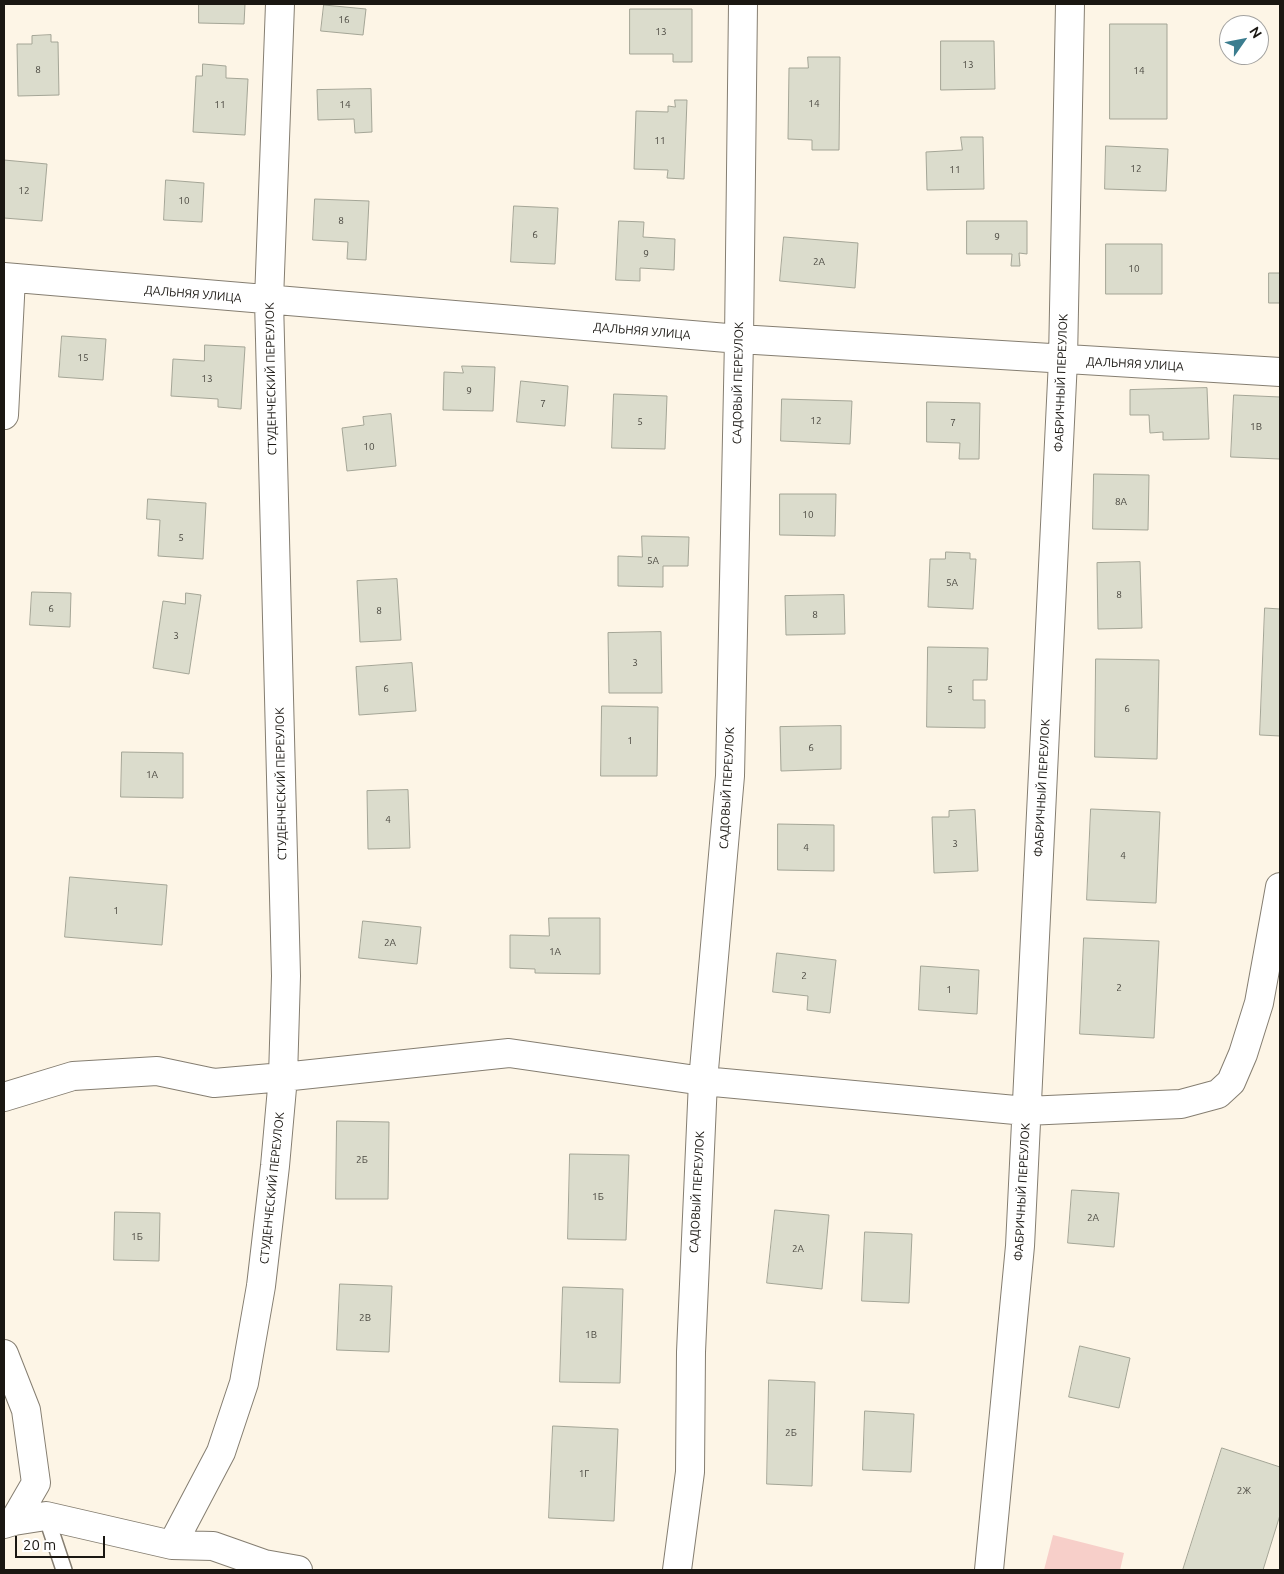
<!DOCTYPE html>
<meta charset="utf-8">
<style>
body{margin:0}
#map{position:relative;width:1284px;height:1574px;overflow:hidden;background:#fdf5e6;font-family:Ubuntu,sans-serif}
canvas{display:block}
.frame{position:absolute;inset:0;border:5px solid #1a1712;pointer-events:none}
.north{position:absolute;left:1219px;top:15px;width:50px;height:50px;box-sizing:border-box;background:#fff;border:1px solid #a3a2a0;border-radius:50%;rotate:57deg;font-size:14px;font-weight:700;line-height:20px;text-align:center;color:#1a1712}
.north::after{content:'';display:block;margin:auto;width:18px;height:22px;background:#3b7d8f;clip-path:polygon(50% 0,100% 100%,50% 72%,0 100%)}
.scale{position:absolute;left:15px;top:1536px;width:90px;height:22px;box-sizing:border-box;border:2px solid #1a1712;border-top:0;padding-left:6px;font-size:15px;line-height:18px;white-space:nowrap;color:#1a1712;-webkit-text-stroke:4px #fff;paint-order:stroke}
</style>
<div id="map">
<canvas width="1284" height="1574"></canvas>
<div class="frame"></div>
<div class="north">N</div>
<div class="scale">20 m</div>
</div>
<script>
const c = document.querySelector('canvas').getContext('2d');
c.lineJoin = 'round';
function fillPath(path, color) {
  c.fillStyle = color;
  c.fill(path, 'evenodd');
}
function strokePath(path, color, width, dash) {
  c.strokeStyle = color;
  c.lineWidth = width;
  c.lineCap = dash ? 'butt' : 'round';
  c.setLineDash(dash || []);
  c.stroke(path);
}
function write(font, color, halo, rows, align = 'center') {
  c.font = font + ' Ubuntu,sans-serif';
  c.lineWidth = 4;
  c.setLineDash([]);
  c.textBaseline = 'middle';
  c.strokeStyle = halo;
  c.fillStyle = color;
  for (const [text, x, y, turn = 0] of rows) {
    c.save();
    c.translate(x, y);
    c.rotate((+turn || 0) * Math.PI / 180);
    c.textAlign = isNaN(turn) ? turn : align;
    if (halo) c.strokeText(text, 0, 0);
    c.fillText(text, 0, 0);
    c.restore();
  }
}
fillPath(new Path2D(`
 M1053 1535 1124 1553 1120 1570H1044Z`), '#f7cfc9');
const building = new Path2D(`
 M199 4H245L244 24 199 23Z
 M324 5 366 9 363 35 321 31Z
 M630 9H692V62H673V54H630Z
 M1110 24H1167V119H1110Z
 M51 35V42H58L59 95 18 96 17 44H32V36Z
 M941 41H994L995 89 941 90Z
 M808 57H840L839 150H812V140L788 139 789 68H808Z
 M203 64 226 66V78L248 79 245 135 193 132 196 76H202Z
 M371 89 372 132 355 133 354 119 318 120 317 90Z
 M675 100H687L684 179 667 178 668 170 634 169 636 111 668 112V106L675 107Z
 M961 137H983L984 189 927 190 926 152 962 150Z
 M1106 146 1168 149 1166 191 1105 189Z
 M4 160 47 164 42 221 4 218Z
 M166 180 204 183 202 222 164 220Z
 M315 199 369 201 366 260 347 259 348 242 313 240Z
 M514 206 558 208 555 264 511 262Z
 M619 221 644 222 643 237 675 239 674 270 640 268V281L616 280Z
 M967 221H1027V254L1019 253 1020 266H1011L1012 254H967Z
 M784 237 858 243 855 288 780 281Z
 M1106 244H1162V294H1106Z
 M1269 273H1280V303H1269Z
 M62 336 106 339 103 380 59 377Z
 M205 345 245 347 241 409 218 407V399L171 396 173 359 204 361Z
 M462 366 495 367 493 411 443 410 444 372 463 373Z
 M521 381 568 386 565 426 517 422Z
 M1207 388 1209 439 1163 440V432L1150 433 1149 415H1130V390Z
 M614 394 667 396 665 449 612 448Z
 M1234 395 1280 397V459L1231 457Z
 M782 399 852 401 850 444 781 441Z
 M927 402 980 403 979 459H959L960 443 927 442Z
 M391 414 396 466 347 471 342 428 364 425 363 417Z
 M1094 474 1149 475 1148 530 1093 529Z
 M780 494H836L835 536 780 535Z
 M148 499 206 503 203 559 158 556 160 520 147 519Z
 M642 536 689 537 688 566H663V587L618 586V556L642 557Z
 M946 552 970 553V559H976L973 609 928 607 930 559H945Z
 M1140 562 1142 628 1098 629 1097 563Z
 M397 579 401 640 360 642 357 581Z
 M32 592 71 593 70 627 30 625Z
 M186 593 201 595 189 674 153 668 163 601 185 604Z
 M844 595 845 634 786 635 785 596Z
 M1265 608 1280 609V736L1260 735Z
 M661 632 662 693H609L608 633Z
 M928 647 988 648 987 680H973V700H985V728L927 727Z
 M1096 659 1159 660 1157 759 1095 757Z
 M412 663 416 711 359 715 356 667Z
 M602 706 658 707 657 776H601Z
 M841 726V769L781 771 780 727Z
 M122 752 183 753V798L121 797Z
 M408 790 410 848 368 849 367 791Z
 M1091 809 1160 812 1156 903 1087 900Z
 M975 810 978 871 934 873 932 817H949V811Z
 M778 824 834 825V871L778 870Z
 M70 877 167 885 162 945 65 937Z
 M549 918H600V974L535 973V969L510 968V935L549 936Z
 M363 921 421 927 417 964 359 958Z
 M1084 938 1159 941 1154 1038 1080 1034Z
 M777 953 836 960 830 1013 807 1010 808 996 773 992Z
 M921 966 979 970 977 1014 919 1010Z
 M337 1121 389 1122 388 1199H336Z
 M570 1154 629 1155 626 1240 568 1239Z
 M1072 1190 1119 1193 1114 1247 1068 1243Z
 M775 1210 829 1215 822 1289 767 1283Z
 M115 1212 160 1213 159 1261 114 1260Z
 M865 1232 912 1234 909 1303 862 1301Z
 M340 1284 392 1286 389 1352 337 1350Z
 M563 1287 623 1289 620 1383 560 1382Z
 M1080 1346 1130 1358 1119 1408 1069 1397Z
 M769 1380 815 1382 812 1486 767 1484Z
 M865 1411 914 1414 911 1472 863 1470Z
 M553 1426 618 1429 614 1521 549 1518Z
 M1222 1448 1280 1467V1515L1263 1570H1183Z`);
fillPath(building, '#dbdccc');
strokePath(building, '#a4a596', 1);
const service = new Path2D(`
 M46 1516 64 1570`);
const minor = new Path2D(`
 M4 277 739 339 1280 372
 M4 415 11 278
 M4 1097 73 1076 157 1071 214 1083 283 1077 509 1053 703 1081 1026 1111 1181 1104 1218 1094 1231 1082 1243 1054 1259 1003 1280 887
 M4 1354 26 1410 36 1483 14 1521
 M4 1524 14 1521 46 1516 172 1545 213 1546 264 1564 298 1570
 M172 1545 221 1452 244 1383 261 1286 275 1166 283 1077 286 976 269 300 280 4
 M677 1570 690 1472 691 1352 703 1081 730 776 739 339 743 4
 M989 1570 1020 1246 1063 360 1070 4`);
strokePath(service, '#857e71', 18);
strokePath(minor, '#857e71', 30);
strokePath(service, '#fff', 15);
strokePath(minor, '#fff', 28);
write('10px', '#4a4840', null, [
 ["16",344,20],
 ["13",661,32],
 ["13",968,65],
 ["8",38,70],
 ["14",1139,71],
 ["14",814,104],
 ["11",220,105],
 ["14",345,105],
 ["11",660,141],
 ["12",1136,169],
 ["11",955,170],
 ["12",24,191],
 ["10",184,201],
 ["8",341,221],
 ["6",535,235],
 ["9",997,237],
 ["9",646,254],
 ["2А",819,262],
 ["10",1134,269],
 ["15",83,358],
 ["13",207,379],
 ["9",469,391],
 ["7",543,404],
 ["12",816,421],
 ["5",640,422],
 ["7",953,423],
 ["1В",1256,427],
 ["10",369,447],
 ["8А",1121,502],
 ["10",808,515],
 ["5",181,538],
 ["5А",653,561],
 ["5А",952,583],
 ["8",1119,595],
 ["6",51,609],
 ["8",379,611],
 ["8",815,615],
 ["3",176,636],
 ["3",635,663],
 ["6",386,689],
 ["5",950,690],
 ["6",1127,709],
 ["1",630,741],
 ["6",811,748],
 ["1А",152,775],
 ["4",388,820],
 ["3",955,844],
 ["4",806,848],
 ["4",1123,856],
 ["1",116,911],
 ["2А",390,943],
 ["1А",555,952],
 ["2",804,976],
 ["2",1119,988],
 ["1",949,990],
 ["2Б",362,1160],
 ["1Б",598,1197],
 ["2А",1093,1218],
 ["1Б",137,1237],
 ["2А",798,1249],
 ["2В",365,1318],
 ["1В",591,1335],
 ["2Б",791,1433],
 ["1Г",584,1474],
 ["2Ж",1244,1491]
]);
write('12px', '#1a1712', '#fff', [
 ["ДАЛЬНЯЯ УЛИЦА",193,294,5],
 ["ДАЛЬНЯЯ УЛИЦА",642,331,5],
 ["ДАЛЬНЯЯ УЛИЦА",1135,364,3],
 ["СТУДЕНЧЕСКИЙ ПЕРЕУЛОК",271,379,-91],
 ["САДОВЫЙ ПЕРЕУЛОК",738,383,-89],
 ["ФАБРИЧНЫЙ ПЕРЕУЛОК",1061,383,-88],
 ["СТУДЕНЧЕСКИЙ ПЕРЕУЛОК",281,784,-91],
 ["САДОВЫЙ ПЕРЕУЛОК",727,788,-87],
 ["ФАБРИЧНЫЙ ПЕРЕУЛОК",1042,788,-87],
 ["СТУДЕНЧЕСКИЙ ПЕРЕУЛОК",272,1188,-84],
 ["САДОВЫЙ ПЕРЕУЛОК",697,1192,-87],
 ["ФАБРИЧНЫЙ ПЕРЕУЛОК",1022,1192,-87]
]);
</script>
